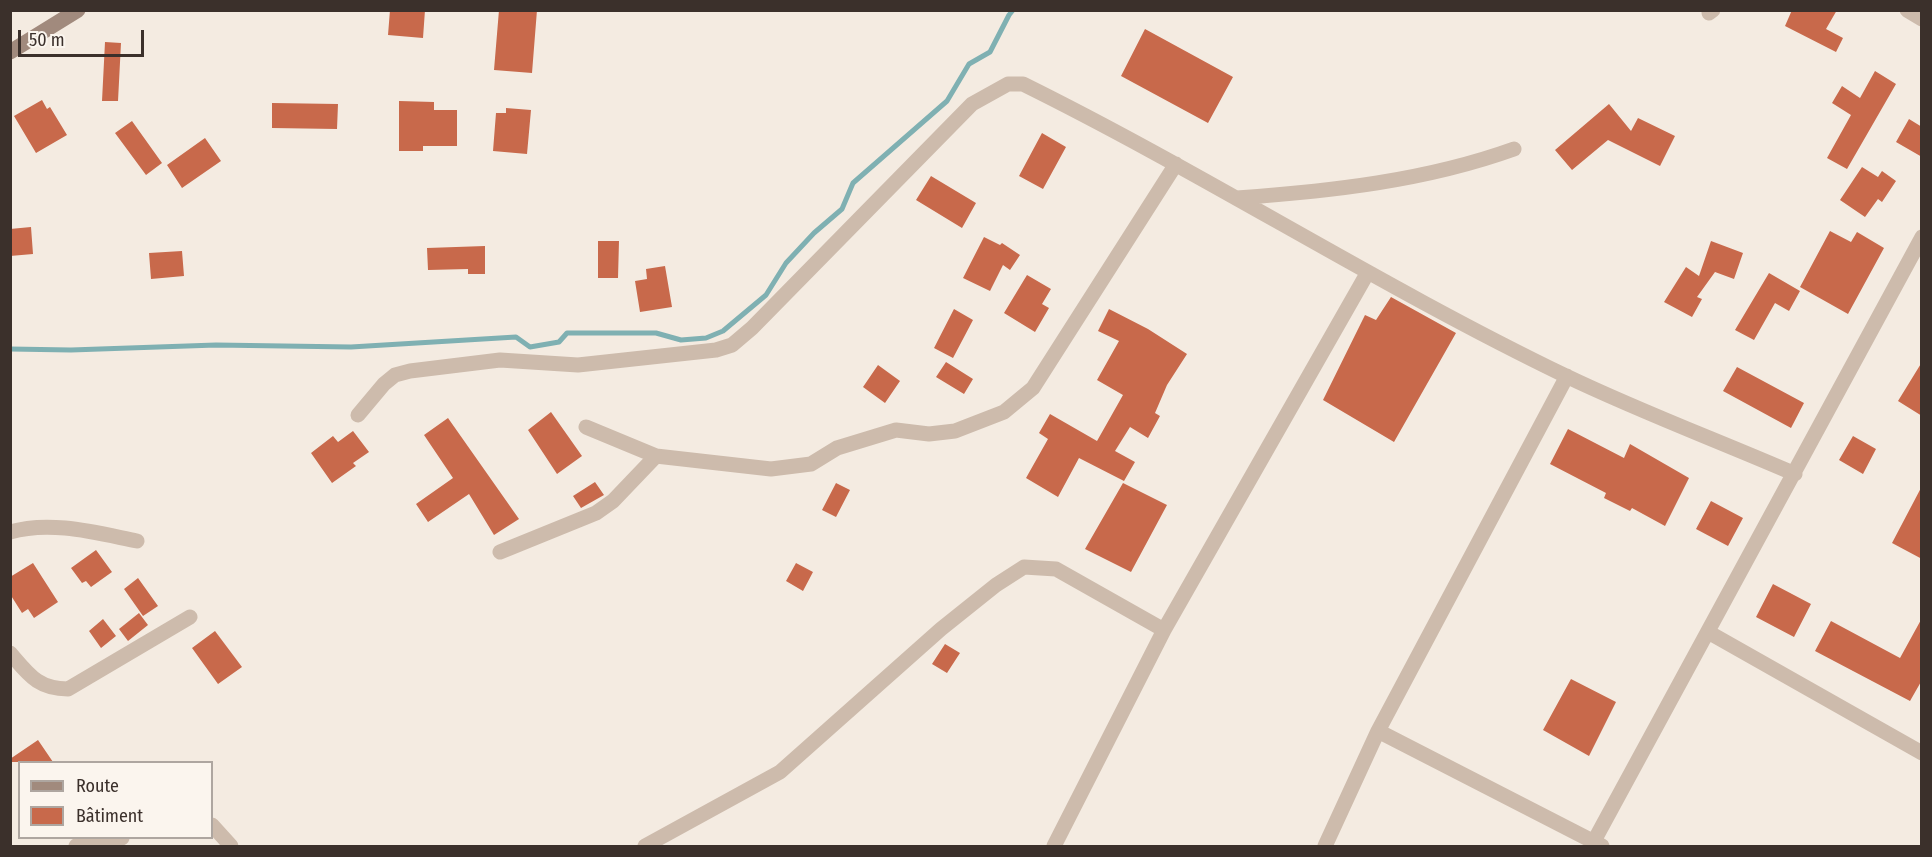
<!DOCTYPE html>
<meta charset="utf-8">
<style>
body{margin:0}
#map{position:relative;width:1932px;height:857px;overflow:hidden;background:#f4ebe1;font-family:"Fira Sans Condensed",sans-serif}
canvas{display:block}
.frame{position:absolute;inset:0;border:12px solid #3b302b;pointer-events:none}
.legend{position:absolute;left:18px;top:761px;width:195px;height:78px;box-sizing:border-box;background:#fbf5ee;border:2px solid #aea6a0;margin:0;padding:8px 10px;list-style:none;font-size:18px;color:#3b302b}
.legend li{display:flex;align-items:center;gap:12px;height:30px}
.legend b{width:30px;border:2px solid #aea6a0}
.scale{position:absolute;left:18px;top:30px;width:126px;height:27px;box-sizing:border-box;border:3px solid #3b302b;border-top:0;padding-left:8px;font-size:18px;line-height:21px;white-space:nowrap;color:#3b302b;-webkit-text-stroke:4px #fbf5ee;paint-order:stroke}
</style>
<div id="map">
<canvas width="1932" height="857"></canvas>
<div class="frame"></div>
<ul class="legend">
<li><b style="height:8px;background:#a18a7d"></b>Route</li>
<li><b style="height:16px;background:#c8694b"></b>Bâtiment</li>
</ul>
<div class="scale">50 m</div>
</div>
<script>
const c = document.querySelector('canvas').getContext('2d');
c.lineJoin = 'round';
function strokePath(path, color, width, dash) {
  c.strokeStyle = color;
  c.lineWidth = width;
  c.lineCap = dash ? 'butt' : 'round';
  c.setLineDash(dash || []);
  c.stroke(path);
}
function fillPath(path, color) {
  c.fillStyle = color;
  c.fill(path, 'evenodd');
}
strokePath(new Path2D(`
 M10 349 71 350 216 345 351 347 516 337 530 347 559 342 567 333H656L681 340 706 338 723 331 766 295 786 263 814 233 842 209 853 183 947 101 969 64 990 52 1009 15 1013 10`), '#7fb0b2', 5);
fillPath(new Path2D(`
 M390 10H425L423 38 388 35Z
 M499 10H537L532 73 494 70Z
 M1792 10H1837L1826 29 1843 38 1836 52 1785 26Z
 M1145 29 1233 77 1208 123 1121 76Z
 M105 42 121 43 118 101H102Z
 M1875 71 1896 84 1847 169 1827 158 1851 115 1832 103 1842 86 1860 98Z
 M42 100 47 109 50 107 67 135 36 153 14 116Z
 M399 101 434 102V110H457V146H423V151H399Z
 M272 103 338 104 337 129 272 128Z
 M1609 104 1631 131 1638 118 1675 136 1660 166 1608 140 1572 170 1555 150Z
 M506 108 531 110 527 154 493 151 496 113H506Z
 M1909 119 1922 127V157L1896 142Z
 M132 121 162 163 146 175 115 133Z
 M1042 133 1066 147 1043 189 1019 176Z
 M205 138 221 161 182 188 167 165Z
 M1862 167 1878 177 1882 171 1896 181 1882 202 1878 199 1865 217 1840 200Z
 M931 176 976 203 962 228 916 200Z
 M31 227 33 254 10 256V229Z
 M1830 231 1851 242 1857 232 1884 248 1848 314 1800 287Z
 M984 237 1000 245 1002 243 1020 255 1010 270 1003 265 990 291 963 278Z
 M598 241H619L618 278H598Z
 M1711 241 1743 253 1734 279 1715 272 1697 297 1702 299 1692 317 1664 302 1686 267 1699 276Z
 M485 246V274H468V269L428 270 427 248Z
 M182 251 184 276 151 279 149 253Z
 M665 266 672 307 640 312 635 281 647 279 646 269Z
 M1769 273 1800 291 1789 311 1775 303 1754 340 1735 330Z
 M1027 275 1051 289 1042 304 1049 308 1035 332 1004 313Z
 M1391 297 1456 333 1394 442 1323 400 1365 315 1376 320Z
 M954 309 973 320 953 358 934 348Z
 M1109 309 1148 329 1187 354 1167 385 1155 413 1160 416 1148 438 1130 427 1115 451 1135 462 1124 481 1079 458 1058 497 1026 478 1048 439 1039 433 1050 414 1097 441 1123 395 1097 380 1119 341 1098 331Z
 M946 362 973 379 964 394 936 377Z
 M1922 362V416L1898 401Z
 M878 365 900 381 885 403 863 387Z
 M1737 367 1804 403 1791 428 1723 391Z
 M551 412 582 456 557 474 528 430Z
 M448 418 519 519 494 535 469 494 428 522 416 504 453 478 424 435Z
 M1568 429 1624 458 1630 444 1689 478 1665 526 1632 508 1630 511 1604 498 1606 493 1550 464Z
 M353 431 369 452 353 463 356 466 332 483 311 453 333 436 338 442Z
 M1853 436 1876 449 1863 474 1839 460Z
 M595 482 604 495 581 508 573 496Z
 M836 483 850 490 836 517 822 510Z
 M1123 483 1167 505 1131 572 1085 549Z
 M1922 486V559L1892 543Z
 M1711 501 1743 518 1728 546 1696 529Z
 M96 550 112 572 91 587 86 581 82 583 71 568Z
 M33 563 58 602 34 618 28 609 22 613 10 594V577Z
 M796 563 813 572 803 591 786 581Z
 M138 578 158 606 143 616 124 589Z
 M1773 584 1811 604 1794 637 1756 617Z
 M139 613 148 625 128 641 119 629Z
 M1922 618V680L1910 701 1815 651 1831 621 1900 658Z
 M103 619 116 636 101 648 89 631Z
 M215 631 242 667 218 684 192 648Z
 M945 644 960 653 947 673 932 664Z
 M1571 679 1616 702 1589 756 1543 730Z
 M38 740 53 762H10V759Z`), '#c8694b');
strokePath(new Path2D(`
 M1907 10 1922 19
 M1709 13 1713 10
 M1237 198C1331 191 1425 181 1514 149
 M358 415 384 384 395 375 410 371 500 360 578 365 716 350 732 345 752 328 972 104 1008 84H1023C1207 175 1381 287 1566 376 1641 412 1719 441 1795 474
 M586 427 656 456 771 469 811 464 837 448 896 430 929 434 955 431 1004 412 1033 388 1176 164
 M10 532C51 520 97 533 137 541
 M500 552 596 513 613 501 656 456
 M1708 632 1922 753
 M10 653C29 675 38 689 68 689L190 617
 M1378 731 1602 846
 M212 825 231 846
 M1594 841 1922 237
 M76 846 122 838
 M645 846 780 772 941 629 996 585 1024 567 1056 569 1164 630
 M1054 846 1164 630 1368 272
 M1325 846 1378 731 1567 376`), '#cdbbac', 15);
strokePath(new Path2D(`
 M10 52 78 10`), '#a18a7d', 15);
</script>
